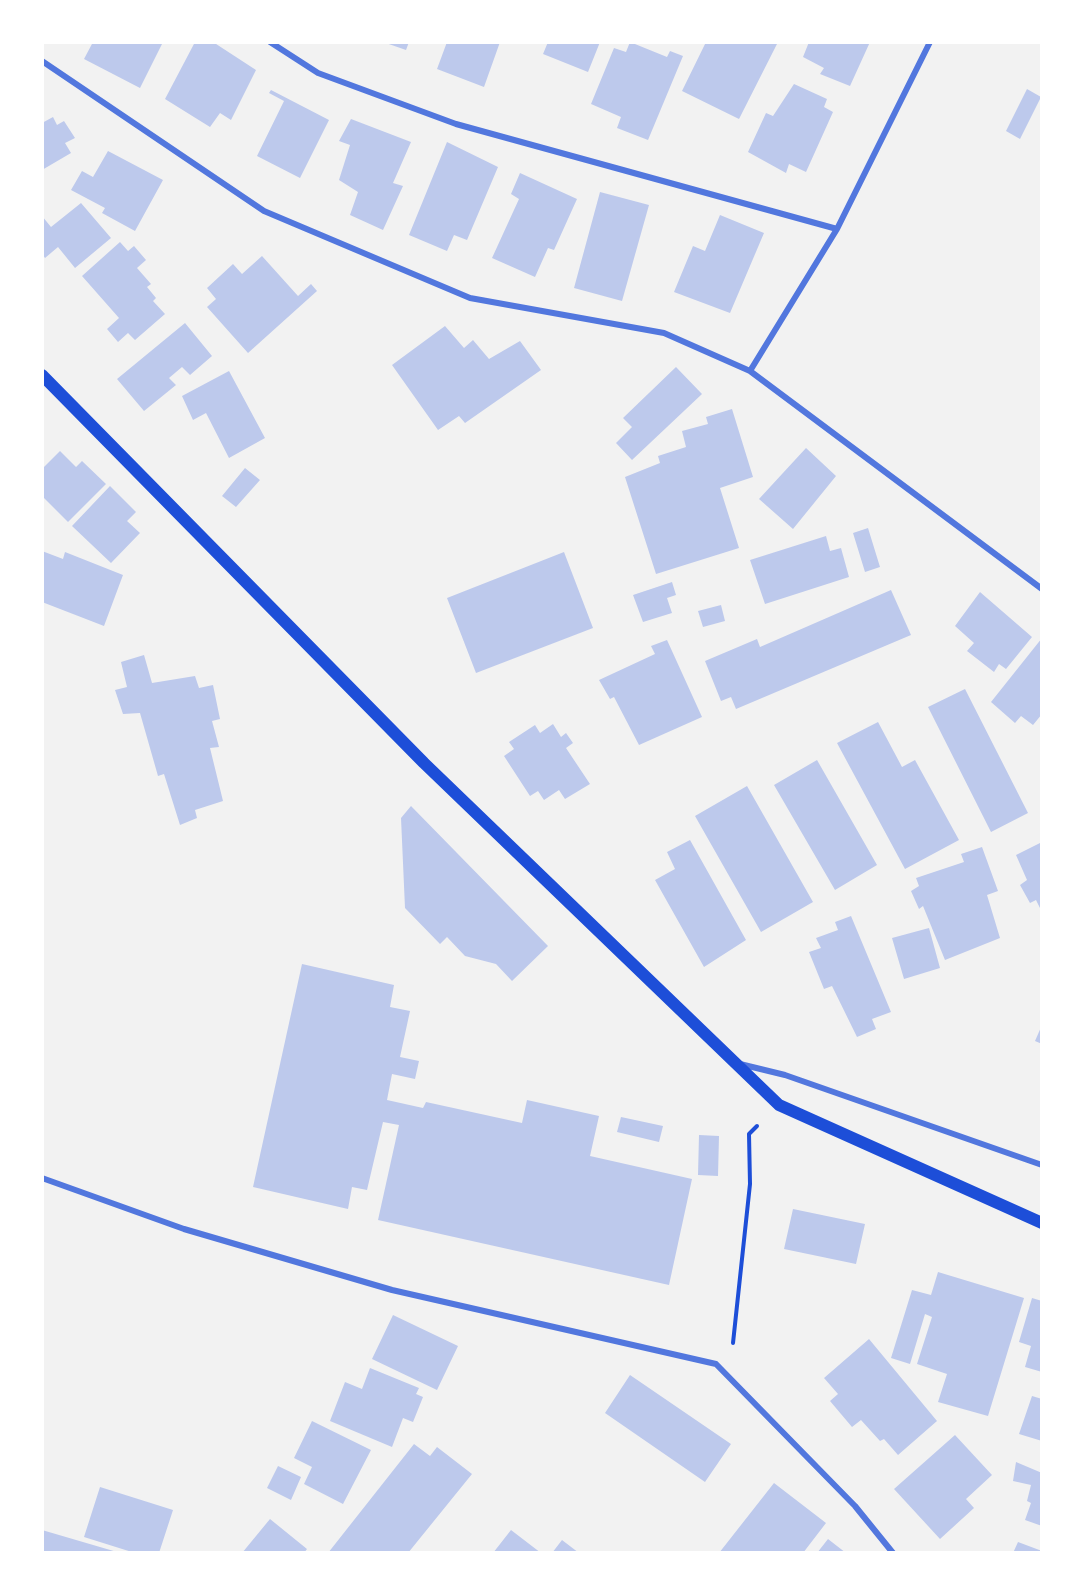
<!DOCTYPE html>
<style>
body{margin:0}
#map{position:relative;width:1084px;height:1595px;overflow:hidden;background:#f2f2f2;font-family:Manrope,sans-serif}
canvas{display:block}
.frame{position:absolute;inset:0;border:44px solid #fff;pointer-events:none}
</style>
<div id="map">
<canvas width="1084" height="1595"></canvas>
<div class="frame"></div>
</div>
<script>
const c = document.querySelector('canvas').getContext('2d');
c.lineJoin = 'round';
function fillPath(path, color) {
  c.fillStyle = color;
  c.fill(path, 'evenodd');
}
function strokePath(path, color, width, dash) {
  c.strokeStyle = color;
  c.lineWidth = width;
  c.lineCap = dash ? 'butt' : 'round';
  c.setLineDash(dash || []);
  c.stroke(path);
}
fillPath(new Path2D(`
 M93 42H163L140 88 84 59Z
 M195 42H213L256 70 231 120 220 113 210 127 165 99Z
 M383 42H409L406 50Z
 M447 42H500L484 87 437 69Z
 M548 42H600L588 72 543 54Z
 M630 42 667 57 670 51 683 56 648 140 617 128 621 117 591 104 614 48 626 52Z
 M706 42H778L739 119 682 91Z
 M809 42H870L850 86 820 74 824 68 803 57Z
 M794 84 827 99 824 107 833 112 806 172 789 164 786 173 748 152 766 113 773 116Z
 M1027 89 1041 97 1020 139 1006 131Z
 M271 90 329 120 300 178 257 156 284 101 269 93Z
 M53 117 57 125 64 121 75 138 65 143 71 153 42 170V123Z
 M351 119 411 142 393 183 403 186 383 230 350 215 358 192 339 180 350 145 339 141Z
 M447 142 498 167 467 240 454 235 447 251 409 235Z
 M108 151 163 180 135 231 102 213 105 208 71 190 82 171 93 177Z
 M520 173 577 199 554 250 548 248 535 277 492 258 519 199 511 194Z
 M600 192 649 205 622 301 574 288Z
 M81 203 111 238 75 268 58 247 45 258 42 254V216L51 227Z
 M720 215 764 233 730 313 674 292 693 246 705 251Z
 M120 242 128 251 134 246 146 260 137 268 151 284 147 287 156 298 153 301 165 314 135 340 128 333 118 342 107 329 119 318 82 276Z
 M262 256 298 296 311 284 317 291 248 353 207 307 216 299 207 288 233 264 242 274Z
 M185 323 212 356 190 375 182 367 169 378 176 385 144 411 117 379Z
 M445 326 464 348 473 340 489 359 520 341 541 370 465 423 459 416 438 430 392 365Z
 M676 367 702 394 632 460 616 443 632 427 623 418Z
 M229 371 265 438 229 458 206 413 193 420 182 396Z
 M732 409 753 477 720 488 739 548 656 574 625 477 660 463 658 456 686 447 682 431 708 424 706 417Z
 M806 448 836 476 793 529 759 499Z
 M60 451 76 467 82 461 106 484 68 522 42 496V469Z
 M245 468 260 480 236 507 222 496Z
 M110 486 136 512 127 521 140 533 111 563 72 526Z
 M868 528 880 567 865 572 853 533Z
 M826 536 830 551 841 548 849 577 765 604 750 560Z
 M42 551 63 559 65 552 123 575 104 626 42 602Z
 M564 552 593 628 476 673 447 598Z
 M672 582 676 595 667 598 672 613 643 622 633 595Z
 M891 590 911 635 736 709 731 697 721 701 705 661 757 639 760 647Z
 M980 592 1032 637 1006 669 999 664 994 672 967 651 974 643 955 626Z
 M721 605 725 621 703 627 698 611Z
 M1042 638V714L1033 725 1021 716 1015 723 991 702Z
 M667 640 702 717 639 745 614 697 610 699 599 680 655 654 651 646Z
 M144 655 152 683 195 676 199 688 213 685 220 719 212 721 219 747 210 748 223 801 195 810 197 818 180 825 164 774 158 776 140 713 123 714 115 690 127 687 121 662Z
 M965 689 1028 813 991 832 928 707Z
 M878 722 902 767 915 760 959 840 905 869 837 743Z
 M553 724 561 737 566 733 573 743 566 748 590 784 565 799 559 790 544 800 538 791 530 796 504 756 514 749 509 742 535 725 540 733Z
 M817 760 877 865 835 890 774 785Z
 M747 786 813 902 761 932 695 816Z
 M411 806 548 946 512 981 496 964 465 956 447 937 440 944 405 908 401 818Z
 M690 840 746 940 704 967 655 880 675 869 667 852Z
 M1042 842V912L1036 900 1030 903 1020 885 1027 880 1016 855Z
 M982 847 998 891 987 895 1000 938 945 960 923 906 919 909 911 891 919 886 916 878 964 862 961 854Z
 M851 916 891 1012 872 1019 876 1029 857 1037 832 986 824 989 809 952 821 948 816 938 838 930 835 922Z
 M929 928 940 968 904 979 892 938Z
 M302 964 394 985 390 1007 410 1011 400 1057 419 1061 415 1079 392 1074 387 1100 423 1108 426 1102 522 1123 527 1100 599 1116 590 1156 692 1179 669 1285 378 1220 399 1125 383 1122 367 1190 352 1187 348 1209 253 1187Z
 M1042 1025V1044L1035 1041Z
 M621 1117 663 1126 659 1142 617 1132Z
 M699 1135 719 1136 718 1176 698 1175Z
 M793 1209 865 1224 856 1264 784 1249Z
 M938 1272 1024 1298 988 1416 938 1402 947 1374 917 1364 932 1317 925 1314 910 1364 891 1358 912 1290 931 1295Z
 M1032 1298 1042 1301V1372L1025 1367 1031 1346 1019 1342Z
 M393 1315 458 1346 437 1390 372 1359Z
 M869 1339 937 1421 898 1455 884 1439 880 1441 861 1420 852 1427 830 1401 838 1394 824 1378Z
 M370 1368 419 1388 416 1394 423 1397 413 1422 403 1418 392 1447 330 1421 345 1382 362 1389Z
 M630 1375 731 1444 705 1482 605 1413Z
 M1032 1396 1042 1399V1441L1019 1434Z
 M312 1421 371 1450 343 1504 304 1484 312 1467 294 1458Z
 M955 1435 992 1475 966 1499 974 1508 940 1539 894 1489Z
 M414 1444 430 1456 437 1447 472 1474 408 1553H328Z
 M1016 1462 1042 1473V1526L1025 1520 1031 1503 1027 1501 1031 1485 1013 1481Z
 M278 1466 301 1477 291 1500 267 1488Z
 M774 1483 826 1523 803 1553H719Z
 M100 1487 173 1510 159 1553H135L84 1537Z
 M270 1519 307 1549 304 1553H242Z
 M42 1530 117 1552V1553H42Z
 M511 1530 541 1553H493Z
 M828 1539 846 1553H817Z
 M562 1540 579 1553H552Z
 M1018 1542 1042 1551V1553H1013Z`), '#bdc9ec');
strokePath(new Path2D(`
 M733 1343 750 1184 749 1134 757 1126`), '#1d4ed8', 4);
strokePath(new Path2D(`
 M270 42 318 73 456 124 837 229
 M42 61 264 211 470 298 664 333 750 371 1042 589
 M750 371 837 229 930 42
 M740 1064 785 1075 1042 1165
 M42 1178 184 1229 392 1290 716 1364 855 1506 893 1553`), '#5277de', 6);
strokePath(new Path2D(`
 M42 375 424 763 779 1105 1042 1223`), '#1d4ed8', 12);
</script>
